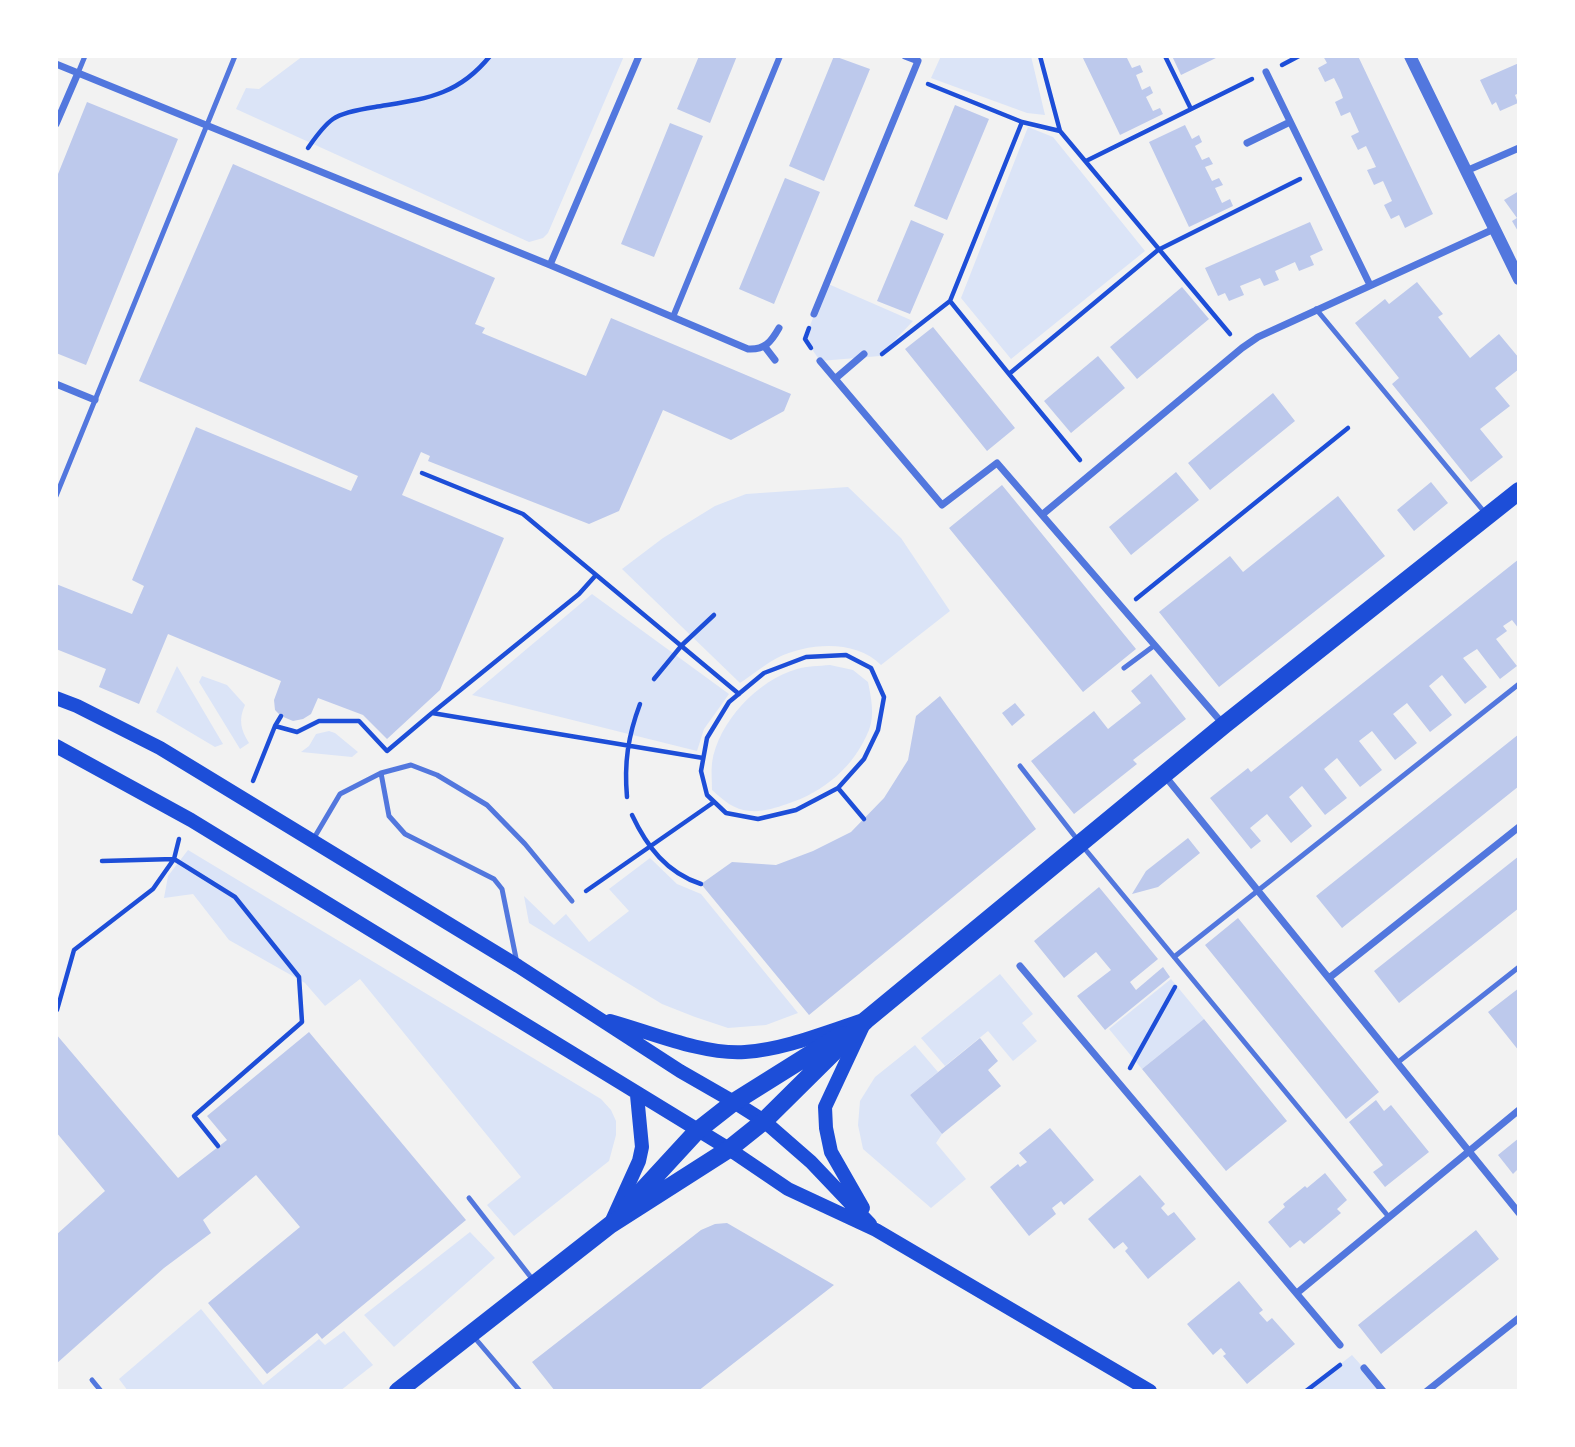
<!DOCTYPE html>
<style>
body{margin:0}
#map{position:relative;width:1575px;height:1447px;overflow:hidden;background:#f2f2f2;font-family:"Asap Condensed",sans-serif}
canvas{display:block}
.frame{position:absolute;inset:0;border:58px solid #fff;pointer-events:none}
</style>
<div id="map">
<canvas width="1575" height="1447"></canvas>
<div class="frame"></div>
</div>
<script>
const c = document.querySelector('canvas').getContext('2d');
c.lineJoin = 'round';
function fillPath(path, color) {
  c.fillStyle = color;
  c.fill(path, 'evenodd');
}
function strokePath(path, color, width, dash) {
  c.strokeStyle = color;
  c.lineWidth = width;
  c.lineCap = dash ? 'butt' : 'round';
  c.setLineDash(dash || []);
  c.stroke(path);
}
fillPath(new Path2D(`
 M303 56H624L548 233 543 238 529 242 236 109 246 88 259 89Z
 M941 56H1031L1045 115 1027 113 931 78Z
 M1028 127 1053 137 1145 251 1011 359 961 298Z
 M826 283 913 321 880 356 820 361 805 339Z
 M848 487 901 538 950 611 881 665C855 639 808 643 777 658 764 665 752 675 740 683L622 569 663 538 715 506 746 494Z
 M592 594 729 694 704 729 697 751 472 695Z
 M830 665 853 670 868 682C871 697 875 715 869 730 854 767 824 792 787 804 775 808 763 812 750 811 734 810 723 800 712 790 712 781 711 771 712 763 718 722 758 680 797 669 807 666 819 666 830 665Z
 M177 666 223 744 215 747 156 712Z
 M202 676 227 685 245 705C238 720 241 730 249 743L240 749 199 682Z
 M329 731 335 733 358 752 352 757 301 752 309 746 316 734Z
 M188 850 601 1099 611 1110 616 1121V1135L609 1161 514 1236 487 1205 521 1177 360 979 325 1006 305 983 229 940 193 894 164 898 168 876Z
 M650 858 677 884 701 894 798 1013 766 1025 728 1028 695 1017 662 1004 529 923 524 896 554 925 566 914 589 942 629 911 609 889Z
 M1000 974 1033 1014 1022 1023 1037 1041 1013 1061 988 1031 945 1066 921 1038Z
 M1171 979 1204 1019 1142 1069 1109 1029Z
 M915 1045 938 1072 910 1095 942 1134 936 1143 966 1179 931 1208 863 1149 858 1125 860 1101 875 1077Z
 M470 1232 495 1258 394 1347 364 1315Z
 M201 1309 263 1385 319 1339 325 1345 344 1331 373 1365 340 1391H128L119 1379Z
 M1352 1355 1384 1391H1306Z`), '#dbe4f7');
fillPath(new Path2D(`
 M699 56H737L710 123 677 109Z
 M834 56 870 69 824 181 789 166Z
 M1082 56H1126L1132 68 1140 65 1143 72 1136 75 1142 90 1150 86 1153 93 1146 97 1153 111 1160 108 1163 114 1120 135Z
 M1172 56H1220L1181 75Z
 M1323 56H1358L1433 214 1405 228 1399 215 1391 219 1384 205 1392 201 1383 181 1374 185 1367 170 1376 167 1366 146 1358 150 1351 136 1359 132 1350 112 1341 116 1335 102 1343 98 1340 90 1334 78 1325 82 1318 68 1327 63Z
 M1519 63V93L1515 95 1518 103 1500 111 1496 102 1492 105 1480 80Z
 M87 102 178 139 86 365 56 353V179Z
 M955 105 989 119 947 220 914 206Z
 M670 123 703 136 654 257 621 244Z
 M1185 125 1192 139 1199 135 1202 142 1195 146 1202 160 1209 157 1213 164 1205 167 1212 181 1219 178 1223 185 1215 188 1222 203 1230 199 1233 206 1189 227 1149 142Z
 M233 164 495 278 475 324 485 328 482 333 586 376 611 318 791 394 784 411 731 440 663 410 619 511 589 524 428 461 430 456 421 452 402 495 504 538 440 690 387 739 363 715 318 698 311 714 303 719 293 721 281 716 275 710 274 700 281 681 168 634 139 704 99 687 106 669 56 649V584L132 614 144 586 132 580 196 427 351 491 358 476 139 381Z
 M785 178 820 192 774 304 739 289Z
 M1519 191V233L1512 221 1517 218 1504 200Z
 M911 220 944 234 910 314 877 301Z
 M1310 222 1323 250 1310 256 1314 265 1299 271 1295 262 1275 271 1279 280 1264 286 1260 278 1240 286 1244 295 1229 301 1225 293 1218 296 1205 268Z
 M1417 282 1443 314 1438 317 1470 358 1499 334 1519 358V369L1495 388 1510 406 1480 429 1503 457 1471 482 1392 384 1399 378 1355 323 1385 299 1389 304Z
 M1182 287 1209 319 1137 379 1110 347Z
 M933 327 1015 428 987 451 905 349Z
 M1098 356 1125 388 1071 433 1044 401Z
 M1273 393 1295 421 1210 490 1188 463Z
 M1176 472 1199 500 1131 555 1109 527Z
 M1431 482 1448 503 1414 531 1397 510Z
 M1002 485 1136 649 1083 692 949 528Z
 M1338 496 1385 556 1219 687 1159 612 1230 556 1243 572Z
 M1519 559V629L1512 620 1503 626 1507 631 1496 639 1517 666 1500 679 1477 649 1463 658 1487 687 1465 704 1442 675 1429 686 1452 715 1430 732 1407 703 1393 714 1417 743 1395 760 1372 731 1359 741 1382 770 1360 787 1337 758 1324 769 1347 798 1325 815 1302 786 1289 797 1312 826 1291 843 1267 814 1250 828 1261 841 1251 849 1210 798 1248 768 1251 772Z
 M1151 674 1186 719 1133 760 1137 764 1074 814 1031 761 1094 711 1108 729 1141 703 1131 691Z
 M940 696 1036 829 809 1015 701 884 732 862 776 865 813 851 851 832 884 798 908 760 916 716Z
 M1015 703 1025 715 1012 726 1002 713Z
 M1519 734V786L1342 928 1316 896Z
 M1188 838 1200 853 1158 887 1132 894 1146 871Z
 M1519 856V908L1399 1003 1374 971Z
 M1099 887 1158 959 1130 982 1136 990 1163 967 1170 977 1105 1030 1077 996 1111 970 1096 952 1064 978 1034 941Z
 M1238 918 1379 1092 1346 1119 1205 945Z
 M1519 988V1051L1488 1012Z
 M1204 1019 1287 1121 1226 1171 1142 1069Z
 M309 1032 466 1220 322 1339 317 1333 267 1374 208 1303 300 1227 256 1175 203 1220 211 1233 164 1268 56 1364V1235L105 1191 56 1132V1034L178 1178 227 1140 207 1116Z
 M980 1038 998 1061 988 1070 1001 1086 942 1134 910 1095Z
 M1376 1100 1384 1111 1391 1105 1429 1152 1385 1187 1373 1172 1383 1165 1349 1122Z
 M1050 1128 1094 1180 1064 1205 1061 1201 1052 1208 1056 1214 1029 1236 990 1187 1018 1164 1020 1167 1027 1162 1019 1153Z
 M1519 1138V1173L1517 1170 1513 1174 1498 1155Z
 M1325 1173 1347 1200 1337 1209 1341 1213 1322 1229 1304 1244 1300 1240 1290 1248 1268 1222 1285 1207 1283 1204 1305 1186 1307 1188Z
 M1140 1175 1165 1204 1161 1208 1168 1216 1174 1212 1196 1239 1148 1279 1125 1251 1128 1248 1123 1242 1114 1249 1088 1219Z
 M727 1223 834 1285 698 1391H555L532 1362 701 1230 715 1224Z
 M1476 1230 1499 1259 1381 1354 1358 1325Z
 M1239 1281 1263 1310 1259 1313 1267 1322 1272 1318 1295 1344 1247 1384 1223 1356 1226 1354 1221 1348 1213 1355 1187 1324Z`), '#bdc9ec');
strokePath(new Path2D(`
 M1040 56 1060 131 1230 334
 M1165 56 1191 109
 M1282 65 1299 56
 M928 84 1022 122 1060 131
 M1022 122 950 301 1009 374 1158 250 1300 179
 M308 148C315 138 323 126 333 119 343 112 362 109 375 107 423 99 457 97 490 56
 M1086 161 1252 79
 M809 328 805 339 811 348
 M882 354 950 301
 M1009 374 1080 460
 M422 473 523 514 739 694
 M1136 599 1348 428
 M846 655 871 668 884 697 878 730 864 759 838 788 796 810 758 819 726 813 707 795 701 771 707 738 729 702 764 673 806 657Z
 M654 679 682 645 714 615
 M432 713 579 594 596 575
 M275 726 297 732 319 721H359L387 751 432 713 703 758
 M253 781 275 726 281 716
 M838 788 864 819
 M627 797C624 763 628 736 640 704
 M632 815C647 847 667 873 701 884
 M102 861 174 859 235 897 299 977 302 1022 194 1116 218 1146
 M586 891 714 802
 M57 1010 74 950 153 889 174 859 179 839
 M1130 1068 1175 987
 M1306 1391 1340 1365`), '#1d4ed8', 4.5);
strokePath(new Path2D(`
 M78 73 85 56
 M1316 309 1486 514
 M56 496 235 56
 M1124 668 1155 645
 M1020 766 1080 843 1388 1216
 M381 773 389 816 405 834 494 879 502 889 517 963
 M314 838 340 794 381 773 411 765 437 775 487 805 525 844 572 901
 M1174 957 1519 684
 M1397 1063 1519 967
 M469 1198 533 1280
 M474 1337 520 1391
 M92 1380 101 1391`), '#5277de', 5);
strokePath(new Path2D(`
 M673 317 780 56`), '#5277de', 6);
strokePath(new Path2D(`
 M56 64 550 265 748 349C765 350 771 342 779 328
 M1266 72 1370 285
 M56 124 78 73
 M1247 143 1290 122
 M1466 171 1519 148
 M550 265 639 56
 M814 314 918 61 905 56
 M765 347 775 360
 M820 361 942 505 997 463 1223 724
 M836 378 864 354
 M56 384 95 400
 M1043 514 1242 348 1258 337 1494 229
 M1165 776 1519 1213
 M1020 966 1340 1345
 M1329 978 1519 827
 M1297 1293 1519 1110
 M1364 1368 1383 1391
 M1427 1391 1519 1318`), '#5277de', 7);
strokePath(new Path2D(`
 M1410 56 1519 279`), '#5277de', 12);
strokePath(new Path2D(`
 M56 698 77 706 160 748 518 966 680 1071 734 1102 764 1121 811 1162 870 1224
 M56 746 191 820 729 1149 788 1189 876 1230 1150 1391
 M610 1021C650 1032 703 1055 745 1052 786 1049 826 1032 864 1020
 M862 1028 825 1107 826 1128 831 1152 863 1208
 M610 1225 639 1161 642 1147 637 1095`), '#1d4ed8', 14);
strokePath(new Path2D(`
 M627 1207 697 1131 734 1102 841 1035
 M398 1391 610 1225 729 1149 764 1121 866 1020 1224 725 1519 491`), '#1d4ed8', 18);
</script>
